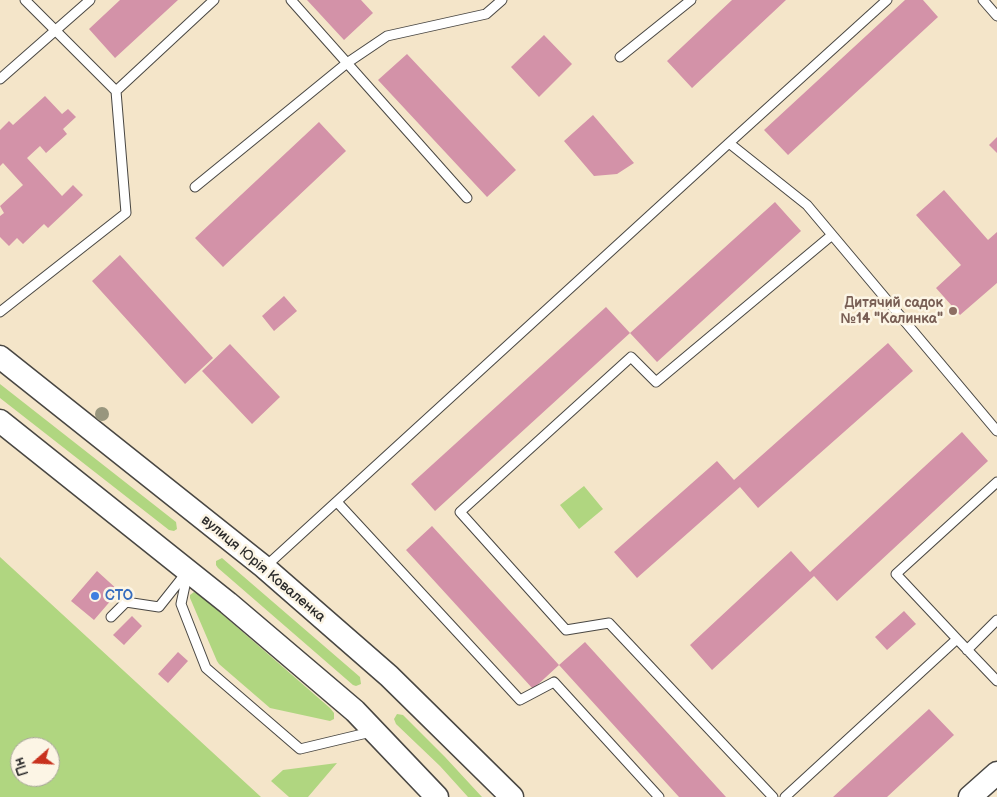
<!DOCTYPE html>
<meta charset="utf-8">
<style>
body{margin:0}
#map{position:relative;width:997px;height:797px;overflow:hidden;background:#f4e5c9;font-family:"Balsamiq Sans",sans-serif}
canvas{display:block}
.north{position:absolute;left:10px;top:737px;width:50px;height:50px;box-sizing:border-box;background:#fcf5e5;border:1px solid #a8a49b;border-radius:50%;rotate:251deg;font-size:14px;font-weight:700;line-height:20px;text-align:center;color:#2b2b2b}
.north::after{content:'';display:block;margin:auto;width:18px;height:22px;background:#c8321e;clip-path:polygon(50% 0,100% 100%,50% 72%,0 100%)}
</style>
<div id="map">
<canvas width="997" height="797"></canvas>
<div class="north">Пн</div>
</div>
<script>
const c = document.querySelector('canvas').getContext('2d');
c.lineJoin = 'round';
function fillPath(path, color) {
  c.fillStyle = color;
  c.fill(path, 'evenodd');
}
function strokePath(path, color, width, dash) {
  c.strokeStyle = color;
  c.lineWidth = width;
  c.lineCap = dash ? 'butt' : 'round';
  c.setLineDash(dash || []);
  c.stroke(path);
}
function write(font, color, halo, rows, align = 'center') {
  c.font = font + ' "Balsamiq Sans",sans-serif';
  c.lineWidth = 5;
  c.setLineDash([]);
  c.textBaseline = 'middle';
  c.strokeStyle = halo;
  c.fillStyle = color;
  for (const [text, x, y, turn = 0] of rows) {
    c.save();
    c.translate(x, y);
    c.rotate((+turn || 0) * Math.PI / 180);
    c.textAlign = isNaN(turn) ? turn : align;
    if (halo) c.strokeText(text, 0, 0);
    c.fillText(text, 0, 0);
    c.restore();
  }
}
fillPath(new Path2D(`
 M0 384 176 522 177 529 174 531 169 530 0 398Z
 M584 486 603 509 579 529 560 505Z
 M0 557 261 797H0ZM20 747H50V777H20Z
 M222 558 360 677 361 684 356 686 353 685 218 568 216 565V561Z
 M194 592 199 594 330 708 334 713V719L330 721 270 708 219 664 217 661 190 598V595Z
 M397 714 403 715 445 757 482 797H468L440 766 396 724 394 719Z
 M337 763 308 797H289L271 781 283 770Z`), '#b0d680');
fillPath(new Path2D(`
 M120 0H178L115 58 89 29Z
 M307 0H361L373 13 344 40Z
 M732 0H786L692 88 667 61Z
 M905 0H923L938 17 788 155 764 130Z
 M544 35 572 64 539 97 511 67Z
 M407 54 516 170 487 197 378 80Z
 M45 96 62 114 68 109 76 117 63 129 67 134 46 153 40 146 27 158 62 196 73 185 83 195 48 228 44 224 23 244 17 238 9 246 0 237V216L4 213 0 206 23 185 3 163 0 166V130L9 121 13 125Z
 M593 115 634 163 617 174 594 176 564 141Z
 M319 122 346 151 223 267 195 238Z
 M997 137V153L989 145Z
 M944 190 988 240 997 232V283L960 315 936 288 961 265 916 215Z
 M775 202 801 231 657 362 630 333 435 511 411 484 606 307 630 333Z
 M120 255 213 358 185 384 92 281Z
 M284 296 297 311 274 331 262 316Z
 M888 343 913 371 758 508 740 487 637 578 614 552 717 461 734 480Z
 M230 344 280 397 252 424 202 371Z
 M962 432 988 461 837 601 814 576 712 670 690 645 791 551 810 572Z
 M432 526 559 665 533 689 406 550Z
 M97 571 119 591 94 620 71 601Z
 M904 611 916 624 887 650 875 637Z
 M132 616 142 626 124 645 113 635Z
 M585 642 726 797H679L559 665Z
 M178 652 188 661 168 683 158 674Z
 M929 709 954 735 887 797H833Z`), '#d392a8');
const service = new Path2D(`
 M25 0 116 91 214 0
 M291 0 467 198
 M887 0 729 143 807 205 997 431
 M983 0 997 16
 M620 57 691 0
 M0 79 90 0
 M195 187 347 63 387 36 486 14 502 0
 M0 312 126 213 116 91
 M337 502 520 700 554 682 659 797
 M265 567 729 143
 M188 571 181 604 206 668 300 749 371 732
 M111 617 126 602 159 607 186 573
 M957 639 896 574 997 482
 M967 650 997 620
 M773 797 609 623 566 630 460 512 631 357 656 382 832 235
 M785 797 957 639 997 681`);
const tertiary = new Path2D(`
 M0 357 264 567 389 676 512 797
 M0 421 228 603 355 711 437 797
 M970 797 997 773`);
strokePath(service, '#494743', 11);
strokePath(tertiary, '#494743', 25);
strokePath(service, '#fff', 9);
strokePath(tertiary, '#fff', 22);
c.fillStyle = '#98967e';
for (const [x, y] of [
 [102,414]
]) {
  c.beginPath();
  c.arc(x, y, 7, 0, 2 * Math.PI);
  c.fill();
}
for (const [x, y, r, color] of [
 [953,311,5,"#8d6e63"],
 [95,596,5,"#3f7fe0"]
]) {
  const dot = new Path2D();
  dot.arc(x, y, r, 0, 2 * Math.PI);
  c.fillStyle = color;
  c.fill(dot);
  strokePath(dot, '#fcf5e5', 2);
}
write('bold 14px', '#785e54', '#fcf5e5', [
 ["Дитячий садок",943,303],
 ["№14 \"Калинка\"",943,319]
], 'right');
write('14px', '#2b2b2b', '#fcf5e5', [
 ["вулиця Юрія Коваленка",263,569,40]
]);
write('bold 14px', '#366cbe', '#fcf5e5', [
 ["СТО",105,596]
], 'left');
</script>
